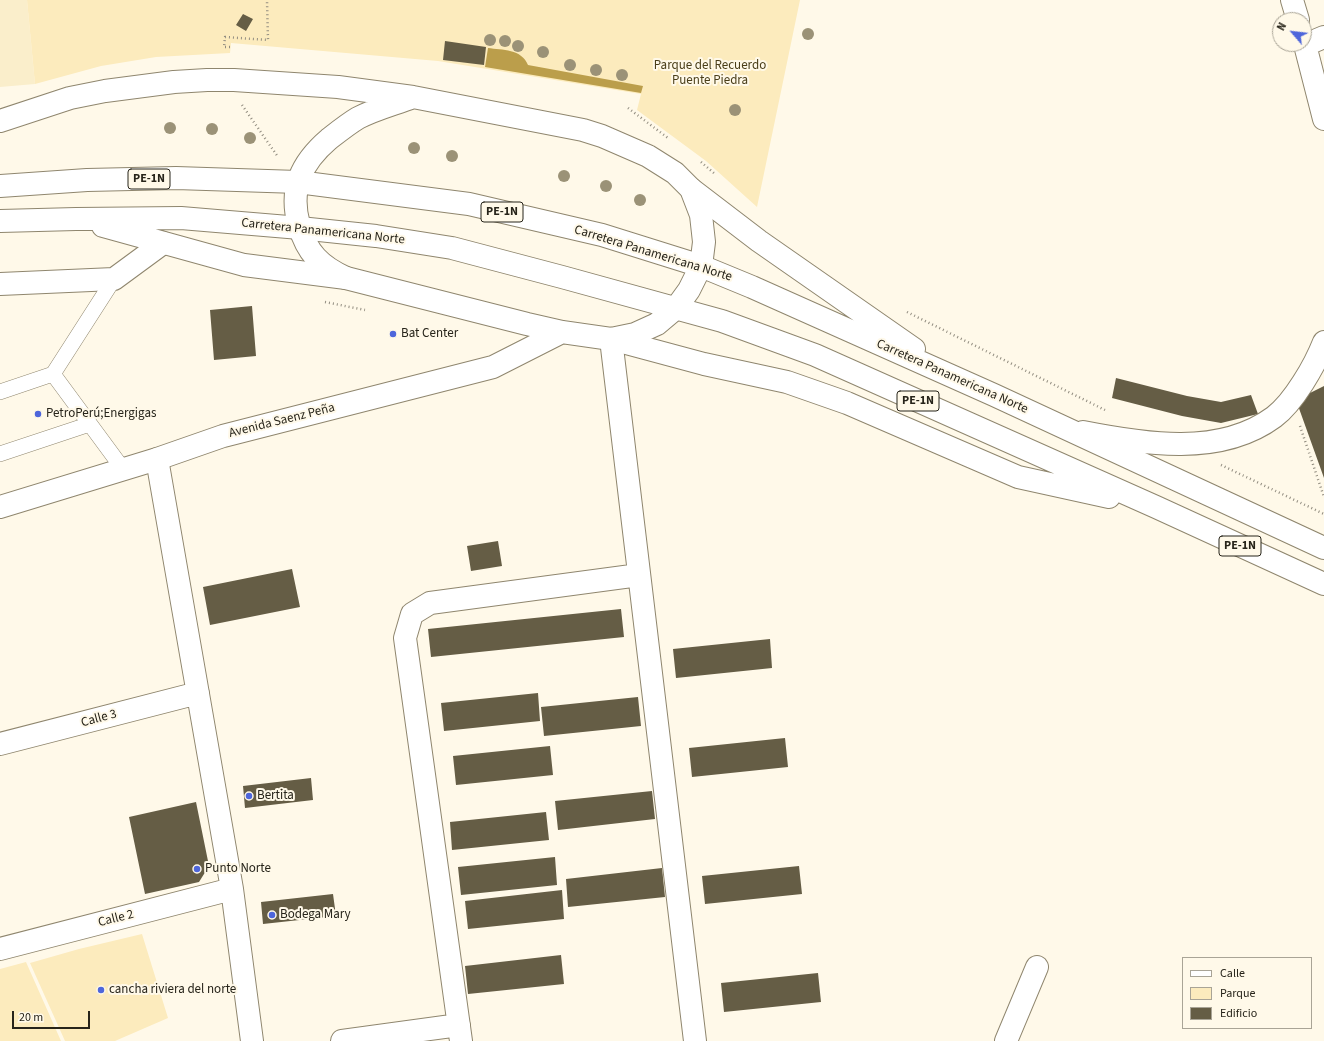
<!DOCTYPE html>
<meta charset="utf-8">
<style>
body{margin:0}
#map{position:relative;width:1324px;height:1041px;overflow:hidden;background:#fff9e9;font-family:"Source Sans 3",sans-serif}
canvas{display:block}
.legend{position:absolute;left:1182px;top:957px;width:130px;height:72px;box-sizing:border-box;background:#fff9e9;border:1px solid #a9a496;margin:0;padding:5px 7px;list-style:none;font-size:12px;color:#27241a}
.legend li{display:flex;align-items:center;gap:8px;height:20px}
.legend b{width:20px;border:1px solid #a9a496}
.north{position:absolute;left:1272px;top:12px;width:40px;height:40px;box-sizing:border-box;background:#fff9e9;border:1px solid #a9a496;border-radius:50%;rotate:298deg;font-size:11px;font-weight:700;line-height:16px;text-align:center;color:#27241a}
.north::after{content:'';display:block;margin:auto;width:14px;height:18px;background:#4e66db;clip-path:polygon(50% 0,100% 100%,50% 72%,0 100%)}
.scale{position:absolute;left:12px;top:1011px;width:78px;height:18px;box-sizing:border-box;border:2px solid #27241a;border-top:0;padding-left:5px;font-size:12px;line-height:14px;white-space:nowrap;color:#27241a;-webkit-text-stroke:3px #fff9e9;paint-order:stroke}
</style>
<div id="map">
<canvas width="1324" height="1041"></canvas>
<ul class="legend">
<li><b style="height:5px;background:#fff"></b>Calle</li>
<li><b style="height:11px;background:#fcebbd"></b>Parque</li>
<li><b style="height:11px;background:#655d45"></b>Edificio</li>
</ul>
<div class="north">N</div>
<div class="scale">20 m</div>
</div>
<script>
const c = document.querySelector('canvas').getContext('2d');
c.lineJoin = 'round';
function fillPath(path, color) {
  c.fillStyle = color;
  c.fill(path, 'evenodd');
}
function strokePath(path, color, width, dash) {
  c.strokeStyle = color;
  c.lineWidth = width;
  c.lineCap = dash ? 'butt' : 'round';
  c.setLineDash(dash || []);
  c.stroke(path);
}
function write(font, color, halo, rows, align = 'center') {
  c.font = font + ' "Source Sans 3",sans-serif';
  c.lineWidth = 4;
  c.setLineDash([]);
  c.textBaseline = 'middle';
  c.strokeStyle = halo;
  c.fillStyle = color;
  for (const [text, x, y, turn = 0] of rows) {
    c.save();
    c.translate(x, y);
    c.rotate((+turn || 0) * Math.PI / 180);
    c.textAlign = isNaN(turn) ? turn : align;
    if (halo) c.strokeText(text, 0, 0);
    c.fillText(text, 0, 0);
    c.restore();
  }
}
fillPath(new Path2D(`
 M0 0H27L35 84 0 87Z`), '#faeecb');
fillPath(new Path2D(`
 M27 0H800L757 207 706 161 637 110 641 94 438 61 231 43 230 53 156 57 101 66 35 84Z
 M142 934 168 1018 115 1041H65L30 963 79 949Z
 M26 962 61 1041H0V969Z`), '#fcebbd');
fillPath(new Path2D(`
 M488 48C502 50 522 49 528 65L643 86 641 93 485 67Z`), '#bb9e4b');
fillPath(new Path2D(`
 M243 14 253 19 246 31 236 25Z
 M445 41 486 47 484 65 443 60Z
 M252 306 256 356 214 360 210 310Z
 M1116 378 1187 396 1221 402 1251 395 1258 414 1221 423 1182 416 1112 398Z
 M1324 386V478L1296 400Z
 M498 541 502 566 471 571 467 546Z
 M292 569 300 607 210 625 203 587Z
 M621 609 624 637 431 657 428 629Z
 M770 639 772 668 676 678 673 649Z
 M538 693 540 721 444 731 441 703Z
 M638 697 641 726 544 736 541 707Z
 M785 738 788 767 692 777 689 748Z
 M550 746 553 775 456 785 453 756Z
 M311 778 313 800 245 808 243 786Z
 M652 791 655 819 558 830 555 801Z
 M196 802 209 866 199 882 145 894 129 817Z
 M546 812 549 840 452 850 450 822Z
 M555 857 557 885 461 895 458 867Z
 M799 866 802 894 705 904 702 876Z
 M662 868 665 897 568 907 566 879Z
 M562 890 564 919 468 929 465 901Z
 M333 894 336 916 263 924 261 902Z
 M561 955 564 984 468 994 465 966Z
 M818 973 821 1002 724 1012 721 983Z`), '#655d45');
const lane = new Path2D(`
 M53 374 123 469
 M0 392 53 374 114 279
 M0 454 90 424`);
const street = new Path2D(`
 M1292 0 1298 20
 M1304 41 1324 119
 M1305 45 1324 37
 M611 339 695 1041
 M1083 432C1144 444 1220 457 1274 417 1294 402 1315 365 1324 342
 M157 459 232 889 252 1041
 M0 744 198 693
 M0 949 232 889
 M342 1041 459 1025
 M461 1041 405 638 412 614 430 603 639 575
 M1006 1041 1037 967`);
const secondary = new Path2D(`
 M0 121 70 98 105 91 174 82 207 80H234L338 87 413 97 583 130 602 136 648 156 675 173 691 189 701 215 704 242 701 266 689 290 676 308 657 324 635 334 611 339 562 332 527 324 346 278C320 266 307 253 299 225 289 189 301 163 329 139 338 132 348 124 358 118 375 109 395 104 413 97
 M0 284 114 279 163 243
 M0 507 157 459 223 436 493 367 562 332`);
const highway = new Path2D(`
 M0 186 87 180 176 178 298 182 469 204 602 235 701 266 752 287 994 395 1324 548
 M691 189 759 241 914 349
 M0 221 76 219 181 218 300 228 376 236 452 248 562 277 722 321 815 355 1156 507 1324 584
 M103 226 244 265 346 278
 M611 339 704 364 787 382 847 403 1018 477 1109 497`);
strokePath(lane, '#8f866e', 16);
strokePath(street, '#8f866e', 24);
strokePath(secondary, '#8f866e', 24);
strokePath(highway, '#8f866e', 24);
strokePath(new Path2D(`
 M230 47H224L225 37 268 40 267 0
 M242 105 278 157
 M628 108 668 138
 M701 162 715 174
 M325 302 365 310
 M907 312 1105 410
 M1300 426 1324 497
 M1221 465 1324 514`), '#928d80', 2.5, [1, 3]);
strokePath(lane, '#fff', 15);
strokePath(street, '#fff', 22);
strokePath(secondary, '#fff', 22);
strokePath(highway, '#fff', 22);
c.fillStyle = '#9b9277';
for (const [x, y] of [
 [808,34],
 [490,40],
 [505,41],
 [518,46],
 [543,52],
 [570,65],
 [596,70],
 [622,75],
 [735,110],
 [170,128],
 [212,129],
 [250,138],
 [414,148],
 [452,156],
 [564,176],
 [606,186],
 [640,200]
]) {
  c.beginPath();
  c.arc(x, y, 6, 0, 2 * Math.PI);
  c.fill();
}
for (const [x, y, r, color] of [
 [393,334,4,"#4e66db"],
 [38,414,4,"#4e66db"],
 [249,796,4,"#4e66db"],
 [197,869,4,"#4e66db"],
 [272,915,4,"#4e66db"],
 [101,990,4,"#4e66db"]
]) {
  const dot = new Path2D();
  dot.arc(x, y, r, 0, 2 * Math.PI);
  c.fillStyle = color;
  c.fill(dot);
  strokePath(dot, '#fff9e9', 1.5);
}
for (const [x, y, w] of [
 [149,179,42],
 [502,212,42],
 [918,401,42],
 [1240,546,42]
]) {
  const box = new Path2D();
  box.roundRect(x - w / 2, y - 10, w, 20, 3);
  c.fillStyle = '#fff9e9';
  c.fill(box);
  strokePath(box, '#27241a', 1);
}
write('bold 12px', '#27241a', null, [
 ["PE-1N",149,179],
 ["PE-1N",502,212],
 ["PE-1N",918,401],
 ["PE-1N",1240,546]
]);
write('13px', '#4a3e19', '#fff9e9', [
 ["Parque del Recuerdo",710,66],
 ["Puente Piedra",710,81]
]);
write('13px', '#27241a', '#fff9e9', [
 ["Carretera Panamericana Norte",323,232,6],
 ["Carretera Panamericana Norte",653,254,17],
 ["Carretera Panamericana Norte",952,377,24],
 ["Avenida Saenz Peña",282,421,-14],
 ["Calle 3",99,719,-15],
 ["Calle 2",116,919,-14]
]);
write('13px', '#27241a', '#fff9e9', [
 ["Bat Center",401,334],
 ["PetroPerú;Energigas",46,414],
 ["Bertita",257,796],
 ["Punto Norte",205,869],
 ["Bodega Mary",280,915],
 ["cancha riviera del norte",109,990]
], 'left');
</script>
